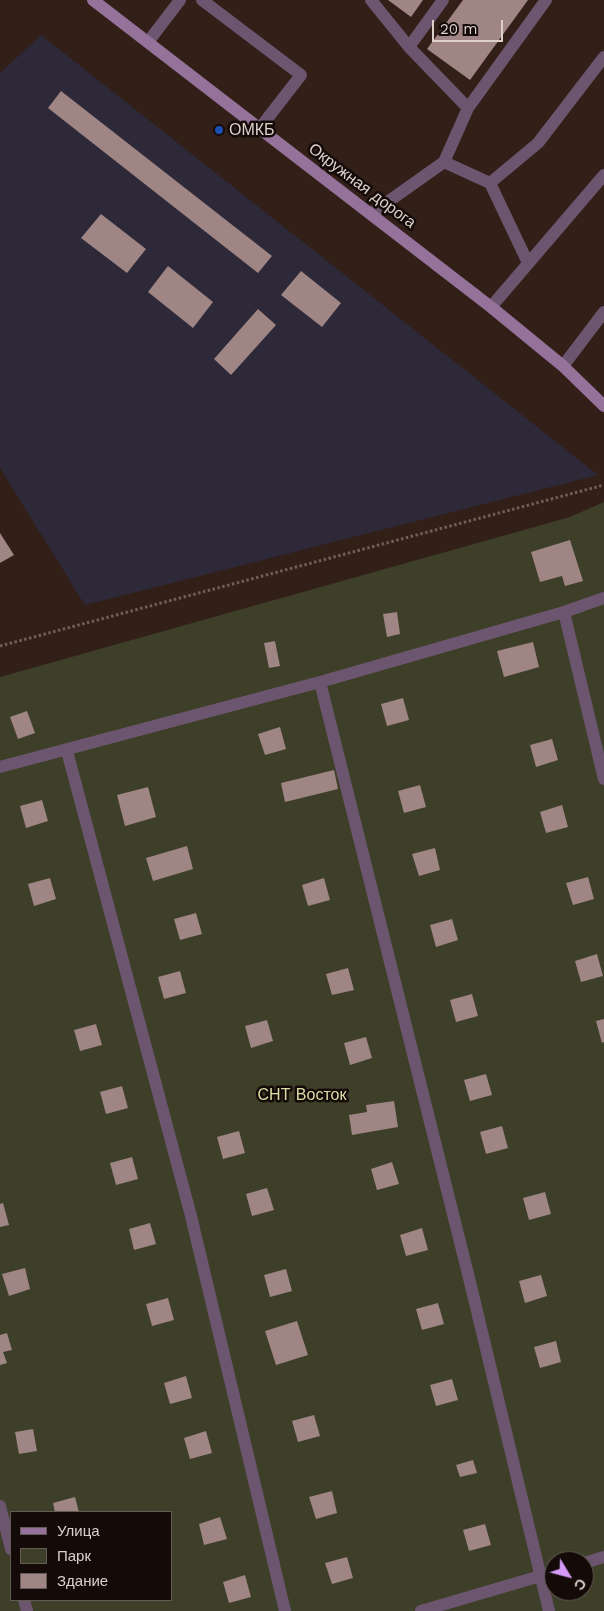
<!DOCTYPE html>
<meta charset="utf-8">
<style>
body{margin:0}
#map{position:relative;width:604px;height:1611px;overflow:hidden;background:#321f18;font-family:"Work Sans",sans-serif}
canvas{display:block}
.legend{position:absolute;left:10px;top:1511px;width:162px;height:90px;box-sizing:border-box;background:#140b08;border:1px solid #645a56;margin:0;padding:6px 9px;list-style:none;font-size:15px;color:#ddd0cb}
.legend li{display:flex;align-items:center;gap:10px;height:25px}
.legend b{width:25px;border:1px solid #645a56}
.north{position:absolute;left:544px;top:1551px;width:50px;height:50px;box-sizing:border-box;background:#140b08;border:1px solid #645a56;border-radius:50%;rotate:127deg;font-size:14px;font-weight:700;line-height:20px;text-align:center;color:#ddd0cb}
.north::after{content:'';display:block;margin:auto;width:18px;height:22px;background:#d69bfa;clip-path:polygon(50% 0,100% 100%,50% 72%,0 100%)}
.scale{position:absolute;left:432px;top:20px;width:71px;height:22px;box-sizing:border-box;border:2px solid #ddd0cb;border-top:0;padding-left:6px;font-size:15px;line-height:18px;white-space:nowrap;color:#ddd0cb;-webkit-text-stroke:4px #140b08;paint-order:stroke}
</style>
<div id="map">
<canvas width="604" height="1611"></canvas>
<ul class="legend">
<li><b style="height:6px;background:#947299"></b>Улица</li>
<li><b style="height:14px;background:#3e3f28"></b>Парк</li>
<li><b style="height:14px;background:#9f8583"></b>Здание</li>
</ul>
<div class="north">С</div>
<div class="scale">20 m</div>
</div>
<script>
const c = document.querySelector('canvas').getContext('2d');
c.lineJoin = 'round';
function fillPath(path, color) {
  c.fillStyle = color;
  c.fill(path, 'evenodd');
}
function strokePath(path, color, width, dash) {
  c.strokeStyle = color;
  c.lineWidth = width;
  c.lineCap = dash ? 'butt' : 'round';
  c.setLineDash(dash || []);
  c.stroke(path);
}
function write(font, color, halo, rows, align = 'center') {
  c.font = font + ' "Work Sans",sans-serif';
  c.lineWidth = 5;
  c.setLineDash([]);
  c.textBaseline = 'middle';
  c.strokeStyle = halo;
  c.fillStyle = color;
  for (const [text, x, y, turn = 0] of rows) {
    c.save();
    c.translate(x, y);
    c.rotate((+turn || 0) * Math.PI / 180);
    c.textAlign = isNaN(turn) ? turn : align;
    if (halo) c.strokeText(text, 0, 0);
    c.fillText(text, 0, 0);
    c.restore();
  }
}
fillPath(new Path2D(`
 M41 35 598 475 85 605 0 468V73Z`), '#2d2939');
fillPath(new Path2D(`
 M604 502V1611H0V677L570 517ZM11 1512H171V1600H11ZM554 1561H584V1591H554Z`), '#3e3f28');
fillPath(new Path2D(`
 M388 0H423L411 17Z
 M463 0H528L470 80 427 49Z
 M61 91 272 256 258 273 48 108Z
 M101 214 146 249 127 273 81 238Z
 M168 266 213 302 193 328 148 292Z
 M301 271 341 303 322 327 281 295Z
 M258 309 276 325 231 375 214 359Z
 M0 533 14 555 0 563Z
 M570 540 583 581 565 586 562 576 540 582 531 552Z
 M397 612 400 634 387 637 383 614Z
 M275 641 280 666 269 668 264 643Z
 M533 642 539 667 504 677 497 651Z
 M403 698 409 720 387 726 381 704Z
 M27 711 35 733 18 739 10 717Z
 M280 727 286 749 265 755 258 734Z
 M552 739 558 760 536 767 530 745Z
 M334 770 338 789 285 802 281 783Z
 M420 785 426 807 404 813 398 791Z
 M148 787 156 817 125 826 117 795Z
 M42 800 48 821 26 828 20 806Z
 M562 805 568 827 546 833 540 812Z
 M187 846 193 869 153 881 146 858Z
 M435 848 440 870 419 876 412 854Z
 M588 877 594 899 573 905 566 883Z
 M50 878 56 899 34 906 28 884Z
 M324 878 330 900 308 906 302 885Z
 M196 913 202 934 180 940 174 919Z
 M452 919 458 940 436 947 430 925Z
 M597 954 603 976 581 982 575 961Z
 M348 968 354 990 332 995 326 974Z
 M180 971 186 993 164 999 158 977Z
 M472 994 478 1016 456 1022 450 1000Z
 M604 1019V1042L602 1043 596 1021Z
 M267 1020 273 1041 251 1048 245 1026Z
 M96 1024 102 1045 80 1051 74 1030Z
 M366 1037 372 1058 350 1065 344 1043Z
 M486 1074 492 1095 470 1101 464 1080Z
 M122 1086 128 1108 106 1114 100 1092Z
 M394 1101 398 1127 352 1135 349 1115 367 1112 366 1105Z
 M502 1126 508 1148 486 1154 480 1132Z
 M239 1131 245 1153 223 1159 217 1137Z
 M132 1157 138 1179 116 1185 110 1163Z
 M392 1162 399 1184 377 1190 371 1169Z
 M267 1188 274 1210 252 1216 246 1194Z
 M545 1192 551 1214 529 1220 523 1198Z
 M3 1203 9 1225 0 1227V1204Z
 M150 1223 156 1244 134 1250 129 1229Z
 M422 1228 428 1250 406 1256 400 1235Z
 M25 1268 30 1289 9 1296 2 1274Z
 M286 1269 292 1291 270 1297 264 1275Z
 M541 1275 547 1296 525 1303 519 1281Z
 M168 1298 174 1320 152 1326 146 1304Z
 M438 1303 444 1324 422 1330 416 1309Z
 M297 1321 308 1355 276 1365 265 1331Z
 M7 1333 12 1350 3 1352 7 1363 0 1365V1335Z
 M556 1341 561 1362 540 1368 534 1347Z
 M186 1376 192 1398 170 1404 164 1383Z
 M452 1379 458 1400 436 1406 430 1385Z
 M314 1415 320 1436 298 1442 292 1421Z
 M33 1429 37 1451 19 1454 15 1432Z
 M206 1431 212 1453 190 1459 184 1438Z
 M473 1460 477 1473 460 1477 456 1465Z
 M332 1491 337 1513 316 1519 309 1497Z
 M75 1497 79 1512H55L53 1503Z
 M220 1517 227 1539 204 1545 199 1524Z
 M485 1524 491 1545 469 1551 463 1530Z
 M347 1557 353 1578 332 1584 325 1563Z
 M245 1575 251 1597 229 1603 223 1582Z`), '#9f8583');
strokePath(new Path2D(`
 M0 646 604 485`), '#705f59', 3, [2.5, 2.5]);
strokePath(new Path2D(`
 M202 0 301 75 260 128
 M371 0 409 47 468 108 444 162
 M148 42 180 0
 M409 47 443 0
 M468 108 546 0
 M372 213 444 162 490 183
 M528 263 490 183 538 143 604 57
 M491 307 604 175
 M563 366 604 312
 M564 612 604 779
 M320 682 470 1282 549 1611
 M67 751 191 1216 285 1611
 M0 767 320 682 564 612 604 598
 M0 1506 11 1549
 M584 1563 604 1557
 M24 1600 27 1611
 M421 1611 554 1572`), '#6c566f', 12);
strokePath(new Path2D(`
 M93 0 491 307 563 366 604 406`), '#947299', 12);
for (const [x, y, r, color] of [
 [219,130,5,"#1a4fb4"]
]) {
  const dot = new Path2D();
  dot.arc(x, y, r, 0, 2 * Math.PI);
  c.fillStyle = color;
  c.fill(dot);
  strokePath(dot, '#140b08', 2);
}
write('16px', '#ddd0cb', '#140b08', [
 ["ОМКБ",229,130]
], 'left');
write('16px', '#ddd0cb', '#140b08', [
 ["Окружная дорога",362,186,37]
]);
write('16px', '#dddfa7', '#140b08', [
 ["СНТ Восток",302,1095]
]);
</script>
